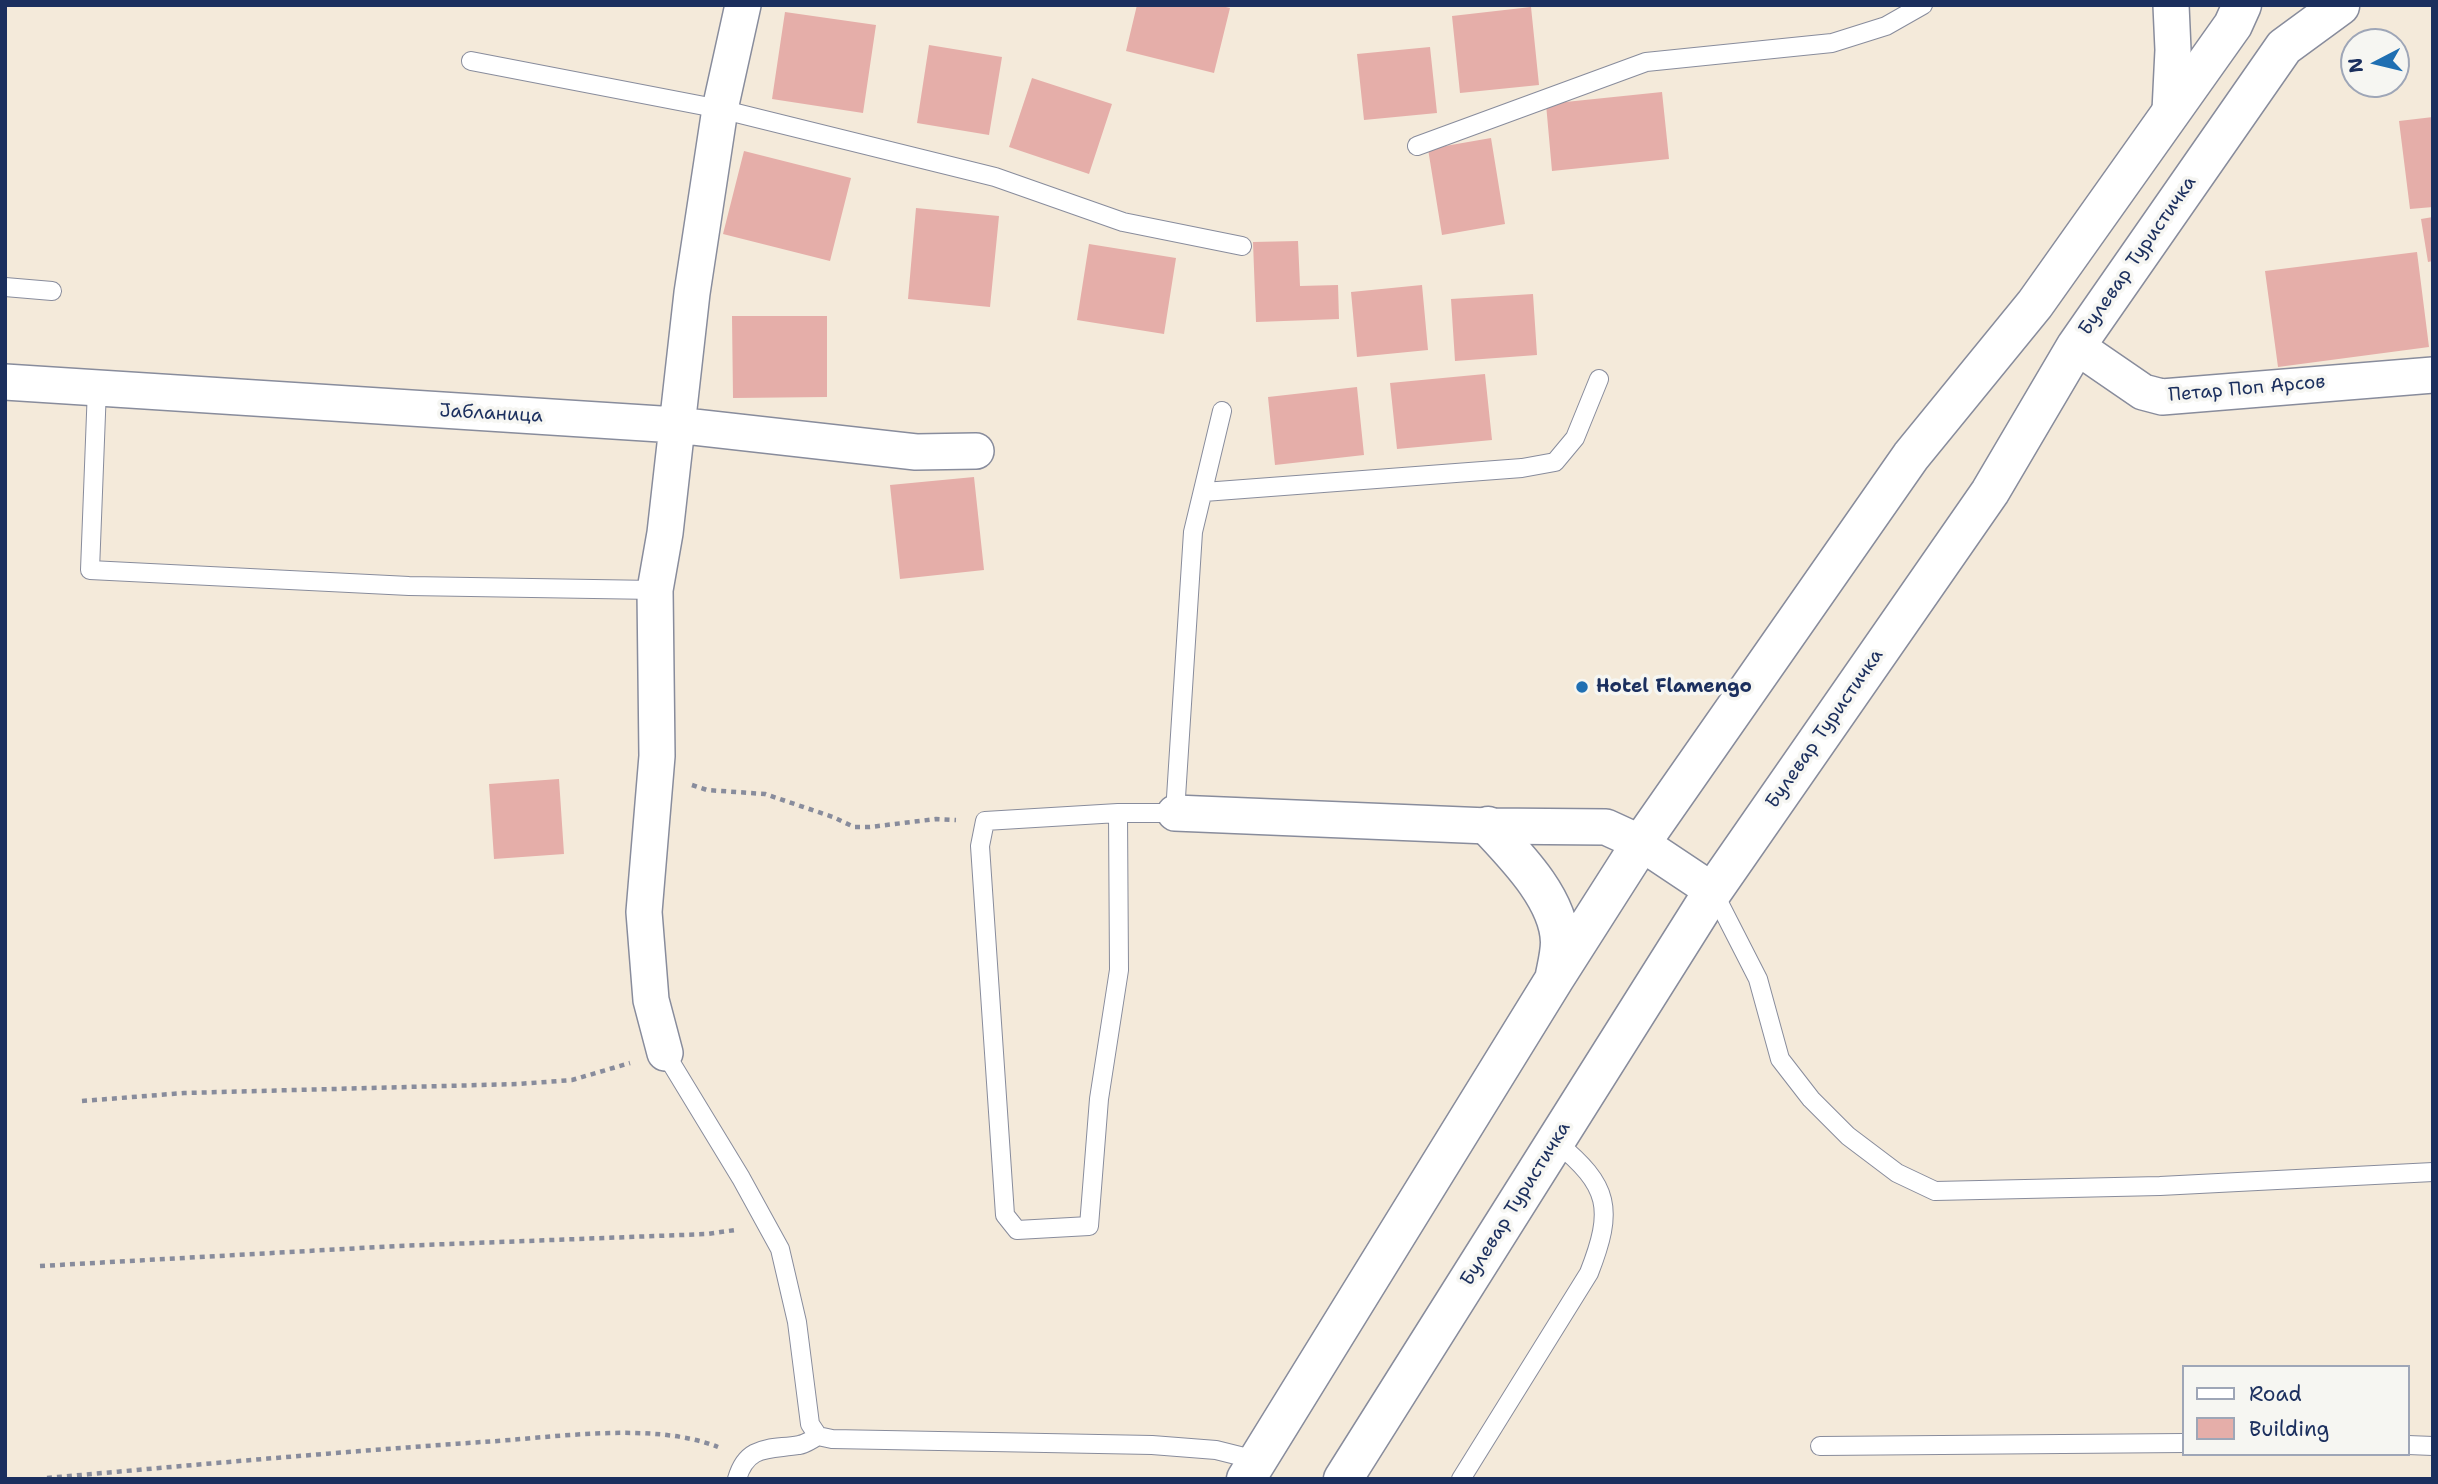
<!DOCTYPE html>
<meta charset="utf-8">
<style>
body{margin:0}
#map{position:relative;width:2438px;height:1484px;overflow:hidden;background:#f4eada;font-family:"Shantell Sans",sans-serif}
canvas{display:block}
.frame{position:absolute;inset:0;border:7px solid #1b2f5e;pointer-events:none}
.legend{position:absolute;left:2182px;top:1365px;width:228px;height:91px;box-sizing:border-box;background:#f6f6f2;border:2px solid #9ea6b7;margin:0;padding:9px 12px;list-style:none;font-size:21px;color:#1b2f5e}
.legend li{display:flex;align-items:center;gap:14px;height:35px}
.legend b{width:35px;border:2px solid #9ea6b7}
.north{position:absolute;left:2340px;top:28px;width:70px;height:70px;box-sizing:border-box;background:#f6f6f2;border:2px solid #9ea6b7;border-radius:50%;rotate:263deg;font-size:19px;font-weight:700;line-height:28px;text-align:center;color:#1b2f5e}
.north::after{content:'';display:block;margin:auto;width:24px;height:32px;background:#1f6fb2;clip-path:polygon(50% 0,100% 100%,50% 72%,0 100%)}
</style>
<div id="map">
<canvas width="2438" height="1484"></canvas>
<div class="frame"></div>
<ul class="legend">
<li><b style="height:9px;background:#fff"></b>Road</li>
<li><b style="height:19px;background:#e5aea9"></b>Building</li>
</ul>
<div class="north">N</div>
</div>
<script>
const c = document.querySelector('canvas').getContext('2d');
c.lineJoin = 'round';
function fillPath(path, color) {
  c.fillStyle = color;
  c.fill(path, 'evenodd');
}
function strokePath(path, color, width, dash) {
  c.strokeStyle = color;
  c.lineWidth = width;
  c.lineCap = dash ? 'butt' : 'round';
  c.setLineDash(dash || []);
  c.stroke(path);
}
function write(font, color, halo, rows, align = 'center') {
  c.font = font + ' "Shantell Sans",sans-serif';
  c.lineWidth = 7;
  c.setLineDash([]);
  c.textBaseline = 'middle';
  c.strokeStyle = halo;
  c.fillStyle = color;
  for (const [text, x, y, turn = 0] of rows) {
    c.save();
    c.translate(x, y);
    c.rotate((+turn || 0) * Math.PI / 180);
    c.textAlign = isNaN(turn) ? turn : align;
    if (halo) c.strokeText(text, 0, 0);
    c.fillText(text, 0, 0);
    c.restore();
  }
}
fillPath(new Path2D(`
 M1137 5H1217L1230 8 1214 73 1126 51Z
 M1531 7 1539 85 1460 93 1452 16Z
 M785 12 876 25 863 113 772 99Z
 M929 45 1002 57 989 135 917 123Z
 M1430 47 1437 113 1364 120 1357 54Z
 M1032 78 1112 104 1089 174 1009 147Z
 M1662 92 1669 159 1552 171 1546 104Z
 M2433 117V207L2410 209 2399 121Z
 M1491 138 1505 224 1442 235 1428 149Z
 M744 151 851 178 830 261 723 234Z
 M916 208 999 216 990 307 908 299Z
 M2433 217V261L2428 262 2421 219Z
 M1298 241 1300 286 1338 285 1339 319 1256 322 1253 242Z
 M1089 244 1176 258 1164 334 1077 320Z
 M2417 252 2429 347 2278 367 2265 271Z
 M1422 285 1428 350 1357 357 1351 292Z
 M1533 294 1537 355 1455 361 1451 299Z
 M732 316H827V397L733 398Z
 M1485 374 1492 440 1397 449 1390 383Z
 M1357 387 1364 455 1275 465 1268 397Z
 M974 477 984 570 900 579 890 485Z
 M559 779 564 854 494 859 489 784Z`), '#e5aea9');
const lane = new Path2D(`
 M471 61 720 109 995 177 1123 222 1242 246
 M1417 146 1646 62 1832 43 1886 26 1923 5
 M5 287 52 291
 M97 388 90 570 409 586 655 590
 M1204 492 1522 468 1555 462 1575 438 1599 379
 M1118 813 1119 970 1099 1099 1089 1226 1017 1230 1005 1215 980 846 985 821 1118 813H1175L1193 532 1222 411
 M1713 891 1758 979 1780 1059 1811 1099 1848 1136 1897 1173 1935 1191 2160 1186 2433 1172
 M665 1053 741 1178 780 1249 797 1322 810 1424 818 1436 832 1439 1152 1445 1216 1450 1256 1460
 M2408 1445 2433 1446
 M1820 1446 2184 1443
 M737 1479C747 1444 770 1450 799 1445 806 1444 812 1439 818 1436
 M1461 1479 1589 1273C1614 1209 1610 1186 1556 1142`);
const street = new Path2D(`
 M2170 111 2173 50 2171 5
 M2076 346 2143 392 2162 397 2433 375
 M5 382 676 425 916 452 976 451
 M1175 813 1488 826 1606 827 1641 843 1713 891
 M665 1053 651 1000 644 912 657 756 655 590 665 533 692 293 720 109 743 5`);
const secondary = new Path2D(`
 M1488 826C1516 856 1559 899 1560 942 1560 953 1557 965 1555 975
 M1246 1479 1555 978 1641 843 1911 456 2035 304 2233 25 2242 5
 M1343 1479 1713 891 1990 492 2076 346 2284 47 2340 6`);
strokePath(lane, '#888c9c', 20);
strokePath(street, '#888c9c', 38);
strokePath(secondary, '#888c9c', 41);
strokePath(new Path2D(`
 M692 785 707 790 765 794 833 817 854 827H870L936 819 956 820
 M82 1101 184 1093 518 1084 572 1080 630 1063
 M40 1266 397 1246 707 1234 735 1230
 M47 1478C192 1465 337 1452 482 1442 552 1438 653 1421 718 1447`), '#888c9c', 4.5, [5, 5]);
strokePath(lane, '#fff', 18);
strokePath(street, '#fff', 35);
strokePath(secondary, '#fff', 38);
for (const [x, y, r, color] of [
 [1582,687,7,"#1f6fb2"]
]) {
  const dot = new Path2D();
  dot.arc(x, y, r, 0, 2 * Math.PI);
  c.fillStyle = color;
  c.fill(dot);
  strokePath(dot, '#f6f6f2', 2.5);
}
write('19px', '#1b2f5e', '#f6f6f2', [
 ["Булевар Туристичка",2138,256,-55],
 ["Петар Поп Арсов",2247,389,-5],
 ["Јабланица",491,414,3],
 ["Булевар Туристичка",1825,729,-55],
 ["Булевар Туристичка",1516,1204,-58]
]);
write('bold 19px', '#1b2f5e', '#f6f6f2', [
 ["Hotel Flamengo",1596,687]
], 'left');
</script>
